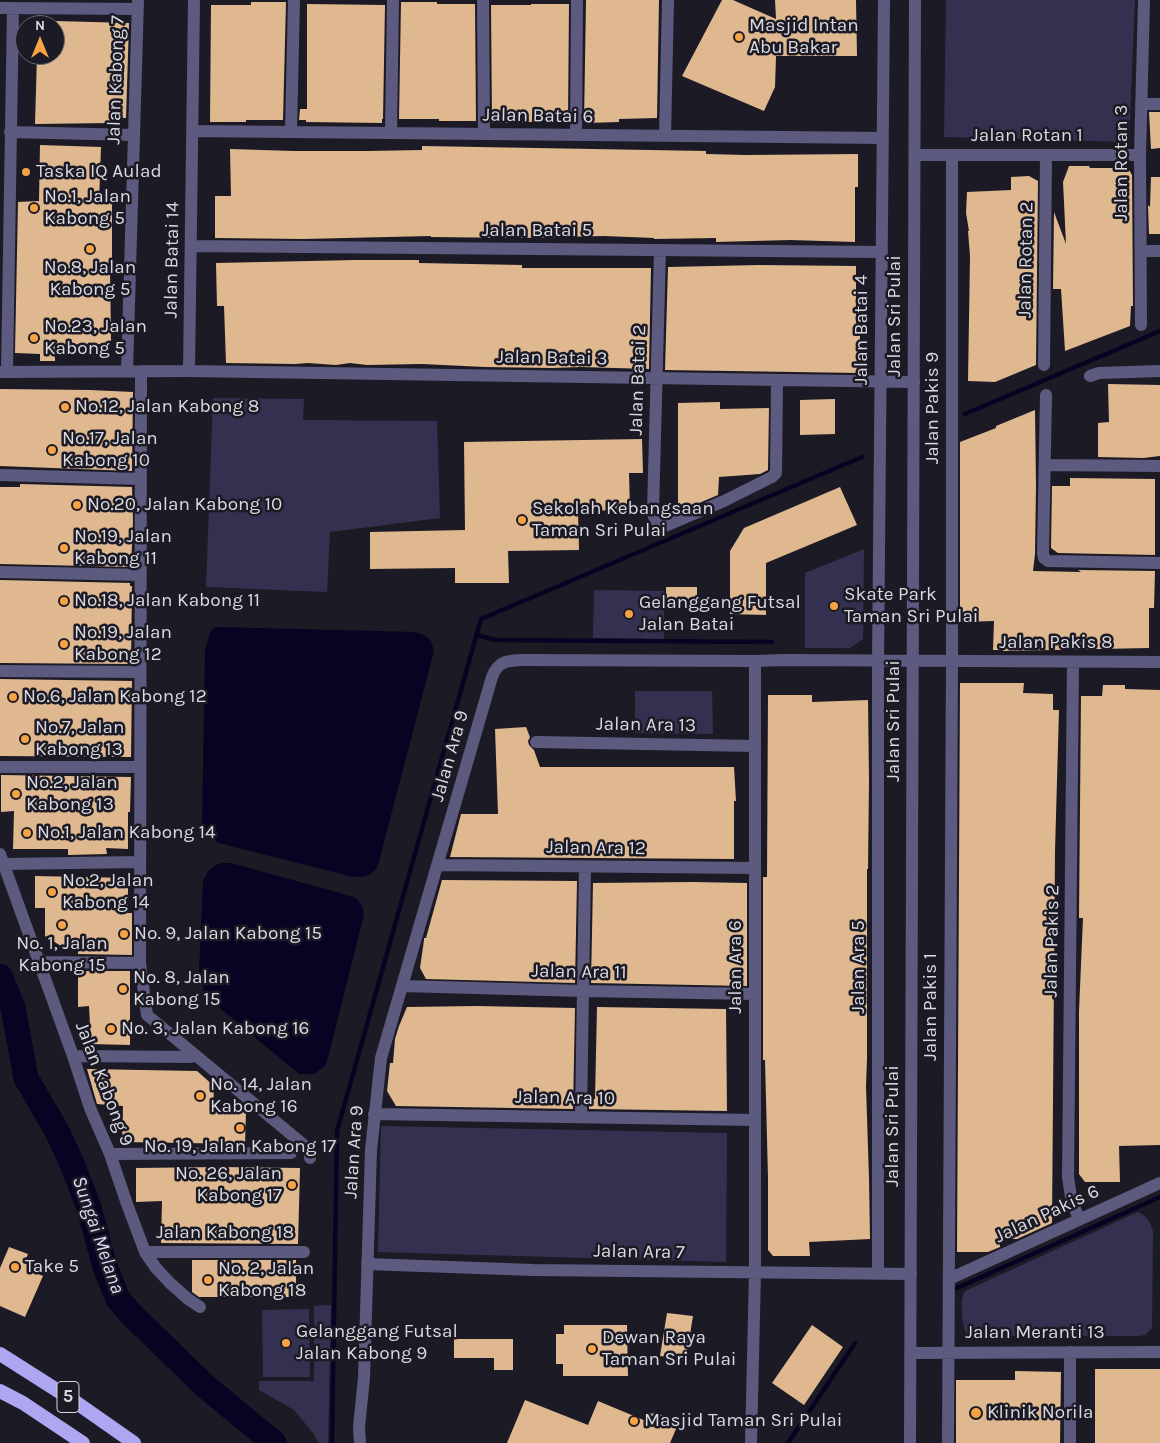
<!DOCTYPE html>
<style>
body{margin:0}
#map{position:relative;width:1160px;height:1443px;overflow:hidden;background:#1c1b25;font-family:Karla,sans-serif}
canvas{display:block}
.north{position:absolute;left:15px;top:15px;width:50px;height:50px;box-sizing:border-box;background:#1c1b25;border:1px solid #68676f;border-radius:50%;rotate:0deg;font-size:14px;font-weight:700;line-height:20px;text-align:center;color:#d9d9df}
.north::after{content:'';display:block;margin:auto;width:18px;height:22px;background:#f5a345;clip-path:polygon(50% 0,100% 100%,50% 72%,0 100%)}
</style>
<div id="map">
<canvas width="1160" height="1443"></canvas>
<div class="north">N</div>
</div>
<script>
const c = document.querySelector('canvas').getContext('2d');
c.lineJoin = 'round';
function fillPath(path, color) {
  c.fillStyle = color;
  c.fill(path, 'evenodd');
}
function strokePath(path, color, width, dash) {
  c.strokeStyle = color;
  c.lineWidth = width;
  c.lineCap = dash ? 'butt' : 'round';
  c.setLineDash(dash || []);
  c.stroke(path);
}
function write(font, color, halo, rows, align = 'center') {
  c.font = font + ' Karla,sans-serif';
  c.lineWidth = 5;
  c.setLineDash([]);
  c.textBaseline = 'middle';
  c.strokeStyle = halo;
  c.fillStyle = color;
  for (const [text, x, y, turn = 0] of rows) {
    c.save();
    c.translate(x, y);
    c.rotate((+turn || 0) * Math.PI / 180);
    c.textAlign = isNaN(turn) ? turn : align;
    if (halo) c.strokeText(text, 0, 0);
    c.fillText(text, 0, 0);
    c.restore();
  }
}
fillPath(new Path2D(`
 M946 0H1135L1129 142 944 137Z
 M213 398 304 399 303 420 437 421 440 518 330 532 327 592 206 587Z
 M864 549 863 639 850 648H805V573Z
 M594 590 664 591V639L593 638Z
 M635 691H712L713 734 635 733Z
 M381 1126 727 1133 726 1262 378 1252Z
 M1138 1212C1147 1216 1150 1222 1153 1231L1152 1328 1145 1335 1139 1336H970L967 1335C962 1325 959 1300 965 1291Z
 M331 1305 328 1443H319L313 1433 294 1410 259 1390V1381H314V1306Z
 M309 1309 310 1377H263L262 1310Z`), '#343150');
fillPath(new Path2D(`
 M217 627 416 632C428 637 431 638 434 651L378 865C371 878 362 878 349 876L219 843C211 838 205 835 202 826L205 650 210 633 214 628Z
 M222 863H231L354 897C361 902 363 906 364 915L326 1065 314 1074H299L209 999 204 992 199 972 203 881C208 871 210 866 222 863Z`), '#090223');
strokePath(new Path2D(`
 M965 414 1160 331
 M477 635 496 640 772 642
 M957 1288 1160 1197
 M332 1443 337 1131 481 619 862 457
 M788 1443 855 1343`), '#090223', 4.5);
strokePath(new Path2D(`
 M0 976 13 1007 26 1078 58 1133 73 1166 89 1208 105 1267 118 1299 133 1316 204 1385 274 1443`), '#090223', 25);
fillPath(new Path2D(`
 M586 0H659L657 118 619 119V122L584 123Z
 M722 0H733L776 19 775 0H856L857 56H776L775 87 764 111 682 76Z
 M251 2H286L283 120H246V122H210L211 5H251Z
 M401 2H437V4H475L476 121H439V119H399Z
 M307 4 385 5 383 119H382V123L306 122V120H299L300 109H307Z
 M531 4H569L568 121 492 123 491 5H531Z
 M55 21 129 23 126 118H111V123L35 124 37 55H55Z
 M1149 112H1160V148L1151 149Z
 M40 145 101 147 99 203H112V266H110L111 344 55 345V361H40V354L15 353 18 202 39 201Z
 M422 146 706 151V154L746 155 858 154V187H855V242L790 240 716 242V238L654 239V238L604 236 519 238 431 237V236L303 239 215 238V196H231L230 149 294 151H368L422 150Z
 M1069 166H1089L1090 168H1128L1132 175 1133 306H1131L1130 326 1065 351 1061 289H1053L1054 212 1066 244 1063 182Z
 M1029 176 1038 181 1036 365 995 382 968 381 970 256 968 231H969L966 213 967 192 1011 190V177Z
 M1151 177H1160V234H1149L1148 205 1150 207Z
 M356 260H419V263L522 265V268H651L649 369 581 367 552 368 485 367 422 364 367 365 350 363 336 365 308 363 295 364 226 363 224 306H217L216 263Z
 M759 265 856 266V323H860V373L665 370 668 267Z
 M1108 384 1160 385V456L1143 458 1098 457V423L1109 422Z
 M0 389 90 390 133 392 132 471 0 466Z
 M835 399V434L800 435V400Z
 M720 402V409L769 408 768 470 760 474 719 477 718 495 678 512V403Z
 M1035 410 1036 486 1035 554 1033 571 1081 572 1078 570 1155 571 1154 608H1149V648L1003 651V650H993L994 621 960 622V442L996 428V426Z
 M642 439 643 473H629L630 510 578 511 579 550 508 551 509 583H455V568L370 569V532L465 530 464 442Z
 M1070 478 1155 479V555L1058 553 1051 548 1052 486H1070Z
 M20 484 132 487 133 522 131 567 0 564V487H20Z
 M840 487 857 525 766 563V615L730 614V551L744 528Z
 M0 580 130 583V586H132L131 664 0 663Z
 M666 587H697V607L666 608Z
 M0 679 132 681 131 757 0 756Z
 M960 683H1024L1023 693 1053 694V710H1059L1055 851 1052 1223 1017 1239H1000V1247L988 1252H957Z
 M1103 685H1125V689L1160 690V1145L1119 1146 1120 1182H1085L1079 1174V1011L1083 918H1079L1081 696H1102Z
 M768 695H812V702L868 700 869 780 868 869H867V1059L866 1086 869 1179 870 1239 809 1242 810 1256H773L768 1250V1178L765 1060H763V877H767Z
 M526 727 530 737 528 741 529 745 534 750 540 767H734L736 801H734V859L450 857 461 814H498L495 729Z
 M1 775 131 777 130 812H128V849L106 848 107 854 68 855V849H13L14 811 1 812Z
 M35 876 128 878V913H132V955L78 954V946H61L45 936V908H35Z
 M442 880 577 881 575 983 426 979 420 968 424 940V938H426Z
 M693 882 747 883V986L591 983 593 883Z
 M78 971H130V1045L91 1044 89 1006 78 1007Z
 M477 1006 575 1008 573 1109 396 1106 387 1091 390 1063H393L395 1039 399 1026 407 1007Z
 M597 1007 726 1009 727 1111 589 1109V1099H595Z
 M87 1069 197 1071 214 1086 213 1111 246 1112 245 1144 122 1142 123 1106 97 1104Z
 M219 1167 300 1168 298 1244 161 1243 162 1201 136 1202V1168Z
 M9 1247 28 1254 24 1263 31 1266 29 1270 43 1276 25 1317 0 1306V1268Z
 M192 1260H296V1297H199L192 1292Z
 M667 1313 693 1316 686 1359 660 1356Z
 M564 1325H627L628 1376H563V1364H556V1334H564Z
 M812 1325 843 1347 804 1405 772 1383Z
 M454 1339H513V1370H494V1358H454Z
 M1095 1369H1160V1443H1095Z
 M1015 1371 1061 1372 1060 1443H956V1380H1015Z
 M525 1400 588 1425 598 1401 646 1421 650 1413 653 1414 654 1412 679 1422 670 1443H507Z`), '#dfb890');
strokePath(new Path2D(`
 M483 0 484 134
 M0 8 137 9
 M1141 104H1160
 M193 131 883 138
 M10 132 133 135
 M291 132 294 0
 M391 133 393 0
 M576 135 577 0
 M665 136 668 0
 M915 155H1140
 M191 246 882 252
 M660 250 653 511C654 520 655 523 665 526L724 501 772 477 776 473 777 380
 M1141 251H1160
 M1141 325 1140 155 1144 0
 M1044 365 1046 155
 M127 371 138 0
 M141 371 140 963 147 1015 310 1150V1158
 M189 371 194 0
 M0 372 189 371 914 382
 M7 372 13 8
 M1090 376 1099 373 1160 371
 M1046 395 1043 553 1044 558 1048 561 1160 563
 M1045 465 1160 466
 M0 475 141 479
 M0 572 141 575
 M1073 662 1068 1177 1071 1197 1079 1220
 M0 671 140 672
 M536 742 755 746
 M0 767H140
 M0 854 73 1056 90 1108 110 1154 127 1204 145 1252 156 1268 170 1283 188 1299 200 1307
 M3 864 140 862
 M438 865 755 868
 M40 962 140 963
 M403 986 583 991 755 994
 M73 1056 191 1057
 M374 1114 755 1120
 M581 1116 585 867
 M110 1154 291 1153
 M145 1252H304
 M367 1264 533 1270 911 1274
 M878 1274V661L884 0
 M949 1279 1160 1183
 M1070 1352V1443
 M911 1353 1160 1352
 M360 1443 359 1427 364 1378 371 1150 381 1058 492 677C498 661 506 661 522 660L755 661 784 660 1160 662
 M751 1443 755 1273V661
 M948 1443 952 661V155`), '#5d5a7f', 12);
strokePath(new Path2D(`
 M910 1443 915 0`), '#5d5a7f', 12);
strokePath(new Path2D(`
 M0 1354 74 1401 134 1443
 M0 1391 23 1403 83 1443`), '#ada6f1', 14);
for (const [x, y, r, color] of [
 [739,37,5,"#f5a345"],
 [26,172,5,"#f5a345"],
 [34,208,5,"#f5a345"],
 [90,249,5,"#f5a345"],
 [34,338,5,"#f5a345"],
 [65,407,5,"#f5a345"],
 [52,450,5,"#f5a345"],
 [77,505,5,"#f5a345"],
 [522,520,5,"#f5a345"],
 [64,548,5,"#f5a345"],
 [64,601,5,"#f5a345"],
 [834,606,5,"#f5a345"],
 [629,614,5,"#f5a345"],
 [64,644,5,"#f5a345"],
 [13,697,5,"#f5a345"],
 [25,739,5,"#f5a345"],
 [16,794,5,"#f5a345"],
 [27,833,5,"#f5a345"],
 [52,892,5,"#f5a345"],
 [62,925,5,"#f5a345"],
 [124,934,5,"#f5a345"],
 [123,989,5,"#f5a345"],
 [111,1029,5,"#f5a345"],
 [200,1096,5,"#f5a345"],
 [240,1128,5,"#f5a345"],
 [292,1185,5,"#f5a345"],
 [15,1267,5,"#f5a345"],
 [208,1280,5,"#f5a345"],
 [286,1343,5,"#f5a345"],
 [592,1349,5,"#f5a345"],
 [976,1413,6,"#f5a345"],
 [634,1421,5,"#f5a345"]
]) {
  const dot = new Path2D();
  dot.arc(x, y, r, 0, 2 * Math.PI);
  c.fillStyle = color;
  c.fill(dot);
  strokePath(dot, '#1c1b25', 2);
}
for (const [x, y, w] of [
 [68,1397,22]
]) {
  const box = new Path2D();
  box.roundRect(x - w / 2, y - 15.5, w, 31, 4);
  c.fillStyle = '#1c1b25';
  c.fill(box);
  strokePath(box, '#d9d9df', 1);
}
write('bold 18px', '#d9d9df', null, [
 ["5",68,1397]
]);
write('19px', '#d9d9df', '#1c1b25', [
 ["Masjid Intan",749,26],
 ["Abu Bakar",749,48],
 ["Taska IQ Aulad",36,172],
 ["No.1, Jalan",44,197],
 ["Kabong 5",44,219],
 ["No.8, Jalan",90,268,"center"],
 ["Kabong 5",90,290,"center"],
 ["No.23, Jalan",44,327],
 ["Kabong 5",44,349],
 ["No.12, Jalan Kabong 8",75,407],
 ["No.17, Jalan",62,439],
 ["Kabong 10",62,461],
 ["No.20, Jalan Kabong 10",87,505],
 ["Sekolah Kebangsaan",532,509],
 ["Taman Sri Pulai",532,531],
 ["No.19, Jalan",74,537],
 ["Kabong 11",74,559],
 ["Skate Park",844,595],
 ["Taman Sri Pulai",844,617],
 ["No.18, Jalan Kabong 11",74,601],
 ["Gelanggang Futsal",639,603],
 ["Jalan Batai",639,625],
 ["No.19, Jalan",74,633],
 ["Kabong 12",74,655],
 ["No.6, Jalan Kabong 12",23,697],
 ["No.7, Jalan",35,728],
 ["Kabong 13",35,750],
 ["No.2, Jalan",26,783],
 ["Kabong 13",26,805],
 ["No.1, Jalan Kabong 14",37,833],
 ["No.2, Jalan",62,881],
 ["Kabong 14",62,903],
 ["No. 9, Jalan Kabong 15",134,934],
 ["No. 1, Jalan",62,944,"center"],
 ["Kabong 15",62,966,"center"],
 ["No. 8, Jalan",133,978],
 ["Kabong 15",133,1000],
 ["No. 3, Jalan Kabong 16",121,1029],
 ["No. 14, Jalan",210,1085],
 ["Kabong 16",210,1107],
 ["No. 19, Jalan Kabong 17",240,1147,"center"],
 ["No. 26, Jalan",282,1174,"right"],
 ["Kabong 17",282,1196,"right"],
 ["Take 5",25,1267],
 ["No. 2, Jalan",218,1269],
 ["Kabong 18",218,1291],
 ["Gelanggang Futsal",296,1332],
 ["Jalan Kabong 9",296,1354],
 ["Dewan Raya",602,1338],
 ["Taman Sri Pulai",602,1360],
 ["Klinik Norila",987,1413],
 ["Masjid Taman Sri Pulai",644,1421]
], 'left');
write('19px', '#d9d9df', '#1c1b25', [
 ["Jalan Kabong 7",116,80,-88],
 ["Jalan Batai 6",538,116,1],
 ["Jalan Rotan 1",1027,136],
 ["Jalan Rotan 3",1122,163,-90],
 ["Jalan Batai 5",537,231],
 ["Jalan Batai 14",172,260,-89],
 ["Jalan Rotan 2",1026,260,-89],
 ["Jalan Sri Pulai",895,316,-90],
 ["Jalan Batai 4",862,330,-90],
 ["Jalan Batai 3",552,358,1],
 ["Jalan Batai 2",638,380,-88],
 ["Jalan Pakis 9",933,408,-90],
 ["Jalan Pakis 8",1056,643],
 ["Jalan Sri Pulai",894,721,-90],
 ["Jalan Ara 13",646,725,1],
 ["Jalan Ara 9",450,756,-74],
 ["Jalan Ara 12",596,848,1],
 ["Jalan Pakis 2",1052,941,-89],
 ["Jalan Ara 6",736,967,-90],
 ["Jalan Ara 5",859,967,-90],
 ["Jalan Ara 11",579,972,1],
 ["Jalan Pakis 1",931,1007,-90],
 ["Jalan Kabong 9",104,1084,69],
 ["Jalan Ara 10",565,1098,1],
 ["Jalan Sri Pulai",893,1126,-90],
 ["Jalan Ara 9",354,1152,-86],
 ["Jalan Pakis 6",1047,1214,-25],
 ["Jalan Kabong 18",225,1233],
 ["Jalan Ara 7",639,1252,1],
 ["Jalan Meranti 13",1035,1333]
]);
write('italic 20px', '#dad9f6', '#1c1b25', [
 ["Sungai Melana",98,1235,71]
]);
</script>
